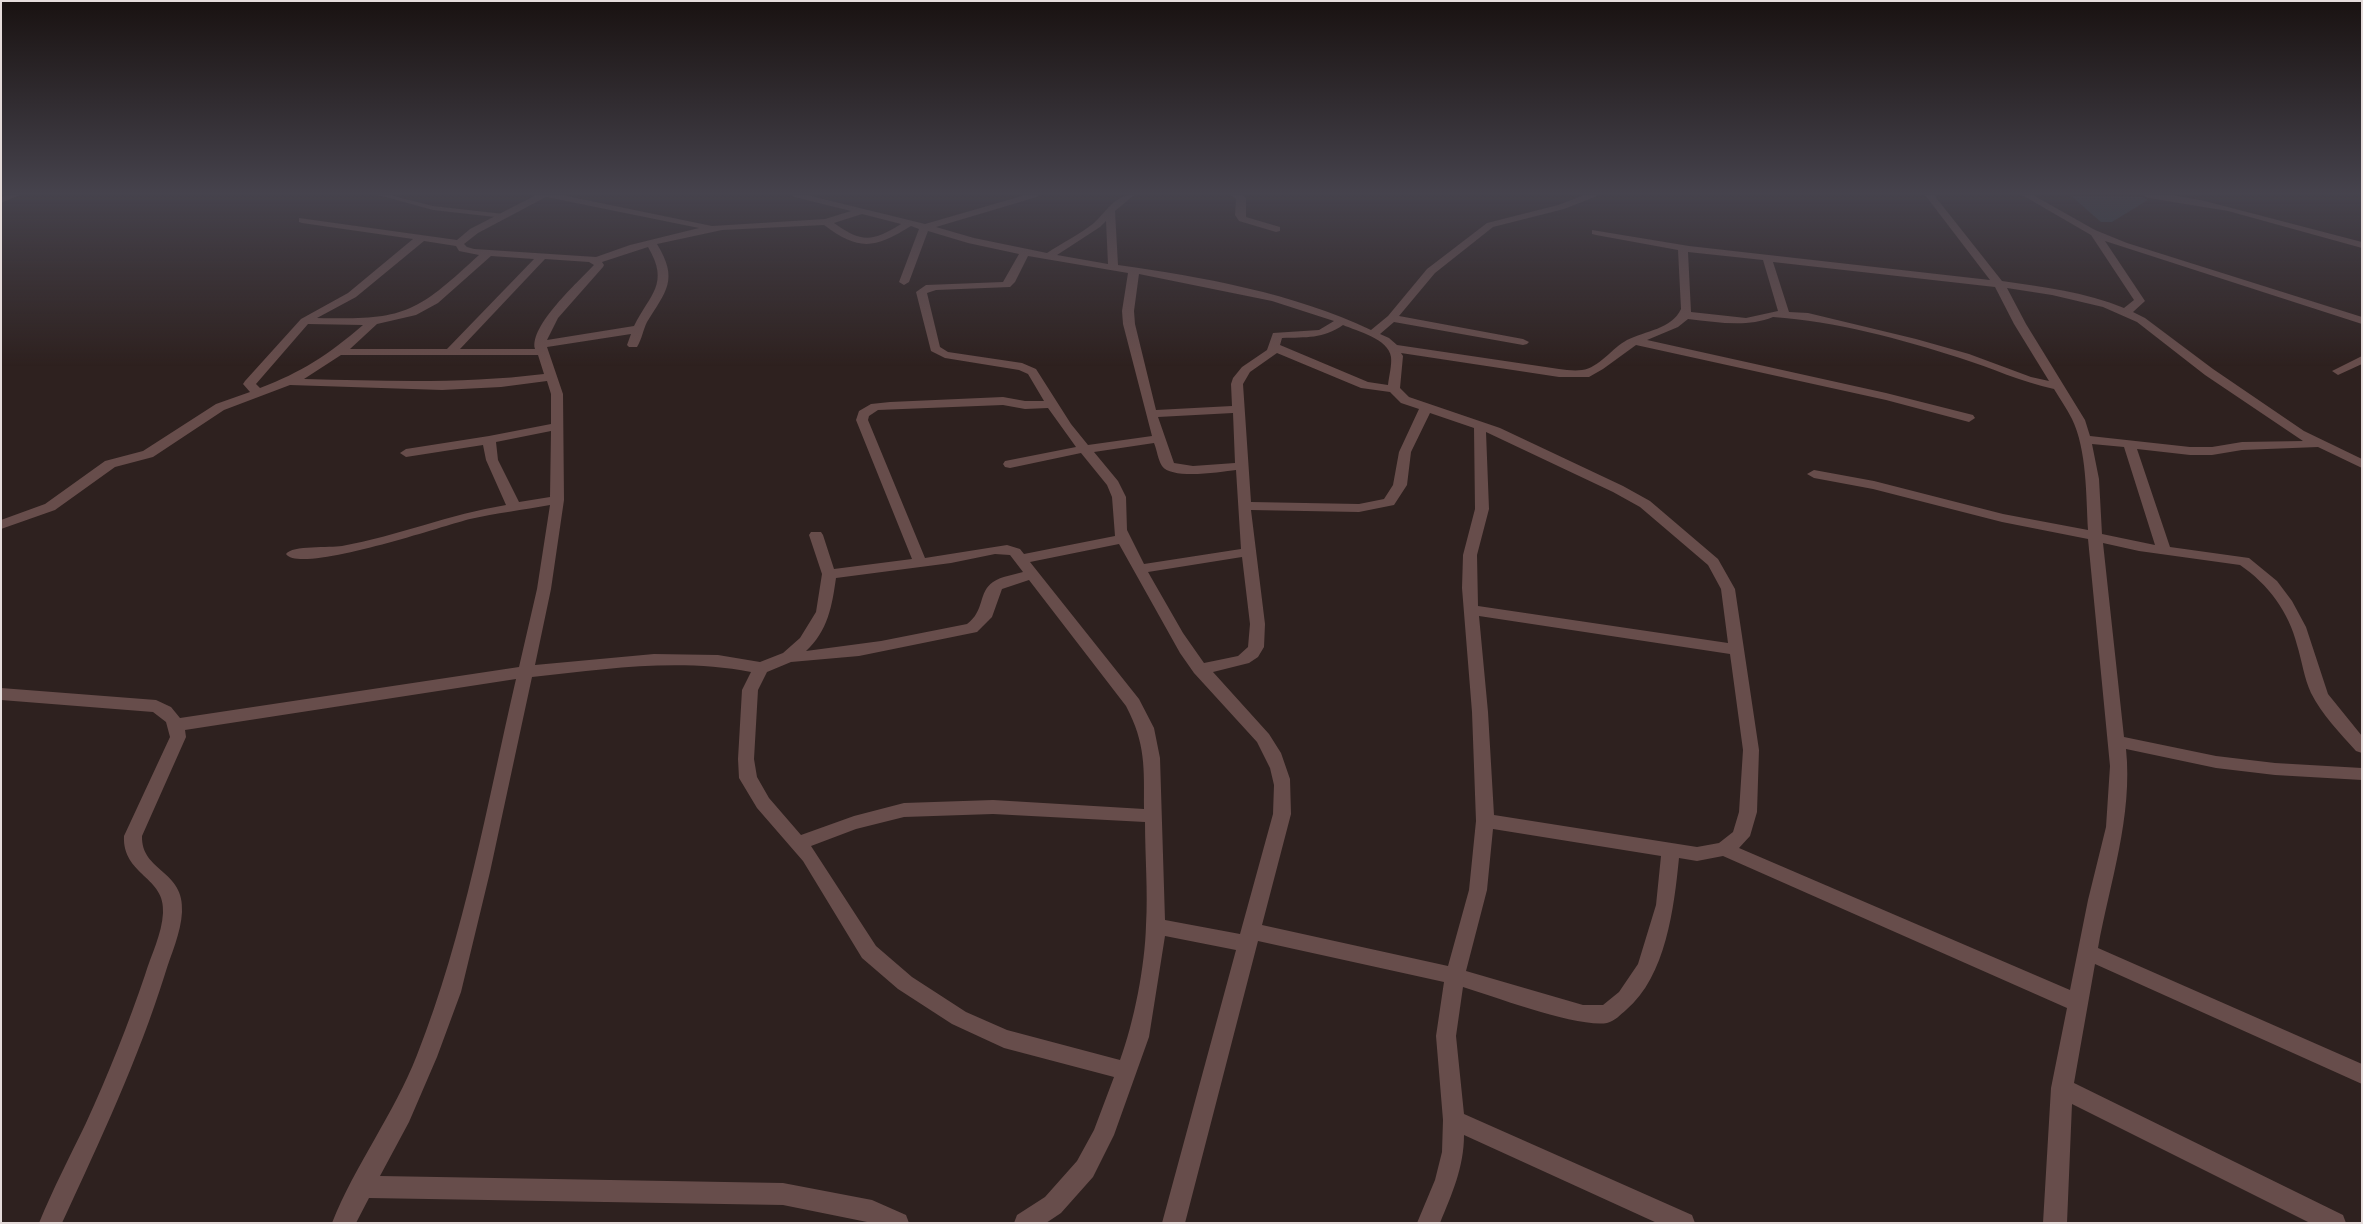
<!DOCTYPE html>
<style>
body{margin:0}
#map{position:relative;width:2363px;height:1224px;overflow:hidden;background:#2e211f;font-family:"DM Sans",sans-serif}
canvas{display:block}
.frame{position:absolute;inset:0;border:2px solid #e5dcdb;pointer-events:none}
</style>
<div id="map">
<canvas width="2363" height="1224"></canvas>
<div class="frame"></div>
</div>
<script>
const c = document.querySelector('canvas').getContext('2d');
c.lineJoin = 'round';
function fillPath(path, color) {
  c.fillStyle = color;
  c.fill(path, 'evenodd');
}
fillPath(new Path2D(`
 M2071 196 2143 197 2148 200 2112 222H2101Z`), '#333f47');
fillPath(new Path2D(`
 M378 195H390L433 206 504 214 508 216 504 218 433 210Z`), '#674d4b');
fillPath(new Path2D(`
 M7 195H20L1 203V197Z
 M536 195H562L712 226 825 219 851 211 794 197 793 195H807L925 224 1025 195H1038L1037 197 936 227 974 238 1047 253C1062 243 1080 234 1094 223 1108 210 1114 195 1134 195L1115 211 1118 265C1203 277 1293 293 1371 330L1388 316 1427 269 1487 223 1558 205 1584 195H1596L1595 197 1564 209 1493 227 1435 273 1399 316 1523 339 1529 342 1527 344 1523 345 1394 322 1380 334 1389 338 1397 345 1559 369C1566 370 1575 371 1582 370 1599 368 1612 348 1627 340 1645 331 1672 329 1681 309L1678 250 1596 235 1592 234V230L1689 246 1990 280 1925 195H1934L2002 281C2043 287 2086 292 2124 308L2134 300 2091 235 2022 195H2033L2095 230 2127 243 2362 317V324L2105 241 2145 301 2133 312 2145 318 2213 369 2304 431 2362 459V468L2318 447 2242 450 2212 455H2190L2137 449 2170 547 2249 558 2277 581 2292 601 2306 627 2328 694 2362 736V753L2356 751C2340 733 2322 715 2311 693 2304 678 2302 661 2297 645 2289 612 2268 584 2240 565L2139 551 2103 543 2124 737 2216 756 2275 763 2362 768V780L2275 775 2216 768 2126 749C2133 816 2110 882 2098 948L2362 1064V1084L2095 964 2074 1083 2343 1215 2346 1223H2310L2072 1104 2067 1223H2043L2051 1088 2067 1008 1723 856 1697 861 1679 858C1674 908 1666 976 1626 1010 1620 1015 1615 1021 1607 1023 1579 1028 1495 997 1463 987L1456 1036 1464 1114 1692 1215 1695 1223H1657L1464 1135C1464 1167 1452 1194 1440 1223H1417L1435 1180 1442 1152 1443 1120 1436 1036 1444 982 1258 941 1185 1223H1162L1236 950 1165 936 1149 1037 1114 1135 1093 1177 1061 1213 1046 1223H1014L1017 1215 1045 1197 1077 1161 1094 1130 1114 1077 1004 1048 952 1024 898 989 862 958 803 861 757 808 739 778 738 759 742 690 751 672C678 658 606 669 532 677L490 872 461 992 437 1057 409 1122 380 1176 783 1183 872 1200 906 1215 909 1223H872L783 1205 369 1198 356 1223H332C355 1165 394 1114 417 1055 465 934 487 804 516 679L185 730 186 737 142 836C141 872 185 870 182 912 181 933 171 954 165 974 138 1060 100 1141 62 1223H39C53 1189 70 1156 86 1123 108 1075 128 1025 145 975 151 955 162 934 163 913 166 877 122 875 124 836L170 737 166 722 153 712 1 700V688L156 700 171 707 180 718 519 667 537 589 550 505C523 510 496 513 470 519 445 525 300 575 286 554 292 545 330 548 342 546 397 536 450 514 506 505L486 460 483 445 406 457 400 453 406 449 489 436 551 424V394L547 381 501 387 442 390 290 385 224 410 153 457 115 467 55 510 1 529V520L45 504 105 461 143 451 216 404 250 392 243 384 245 381 301 319 348 293 413 239 302 223 299 222V218L457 240 470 229ZM546 197 699 228 630 245 596 257 474 249 467 247 464 244 478 233ZM862 214 901 224C872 242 862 243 834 223ZM1106 221 1108 264 1057 255 1100 227ZM824 225C859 251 874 249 911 226L919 229 899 282 904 285 909 282 928 231 968 243 1019 254 1003 282 926 285 916 292 931 351 945 358 1019 370 1028 374 1044 401H1025L1003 397 890 402 871 404 859 411 856 420 912 559 834 569 823 535 821 532H811L809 535 822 574 816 612 800 638 783 653 760 662 718 655 654 654 535 665 551 589 564 500 563 394 547 347 631 334 627 345 629 347H637C642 339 643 330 647 322 666 291 679 280 657 244L722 230ZM424 241 456 246 459 251 479 255C415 314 405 320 317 318L356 297ZM648 247C670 284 650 294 634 326L547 340 558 318 603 267 604 265 602 262ZM1688 252 1763 260 1778 311 1746 318 1691 312ZM491 256 534 259 447 349H350L377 324 416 315 438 303ZM1028 256 1128 273 1122 311 1123 324 1152 436 1088 445 1071 424 1036 369 1022 363 948 352 940 347 927 293 936 290 1010 287 1015 282ZM545 259 589 262 594 265C579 281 529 326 535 349H460ZM1773 262 1995 287 2014 324 2049 381 2031 377 1969 354 1916 339 1808 313 1789 312ZM1139 274 1272 301 1334 321 1319 330 1273 333 1267 350 1242 367 1233 378 1231 384 1232 406 1156 410 1135 324 1134 311ZM2007 288 2052 295 2103 307 2137 322 2205 375 2303 441 2242 442 2212 447H2190L2090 436 2085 420 2026 324ZM1773 317C1835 321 1901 339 1960 358 1992 368 2021 382 2054 389 2060 399 2067 409 2072 419 2087 450 2086 496 2088 530L2003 514 1874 481 1814 470 1807 474 1814 478 1873 489 2002 522 2088 539 2110 766 2106 827 2088 900 2070 990 1739 848 1750 836 1757 812 1759 750 1735 589 1718 559 1650 501 1623 486 1500 428 1409 397 1400 388 1403 356 1401 353 1559 377H1589L1603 369 1636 345 1886 400 1969 422 1975 418 1973 415 1886 393 1647 340 1678 327 1688 319C1717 322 1746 328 1773 317ZM308 324 363 325C328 355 302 372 260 388L256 384ZM1343 325C1357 331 1389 339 1391 357 1392 365 1389 376 1388 385L1368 382 1280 345 1282 338C1306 337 1323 339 1343 325ZM1277 353 1361 388 1390 392 1401 403 1419 409 1399 452 1393 485 1384 499 1359 504 1251 502 1243 384 1250 372ZM341 355H538L544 374C463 384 386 381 304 379ZM1003 405 1025 409 1048 408 1076 447 1005 461 1003 464 1005 467 1010 468 1081 453 1107 485 1112 497 1115 536 1024 554 1020 549 1007 545 925 558 868 420 869 416 878 410ZM1233 413 1235 463 1193 466 1174 463 1158 417ZM1430 413 1474 428 1475 509 1463 555 1462 588 1472 712 1476 821 1469 890 1448 966 1262 925 1291 814 1290 779 1281 753 1269 734 1213 672 1249 663 1258 657 1264 647 1265 624 1251 510 1359 512 1394 505 1407 485 1411 452ZM551 431 550 497 519 502 498 460 496 442ZM1486 432 1613 492 1640 507 1708 565 1721 589 1728 643 1478 606 1477 555 1489 509ZM1154 443C1157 450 1158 460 1162 466 1172 480 1220 472 1236 470L1241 549 1144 564 1127 530 1126 497 1118 481 1094 452ZM2092 444 2124 447 2155 545 2102 534 2099 479ZM1119 544 1180 653 1194 673 1257 742 1270 768 1274 785 1273 814 1240 934 1165 920 1160 758 1154 728 1139 699 1030 562ZM995 554 1010 555 1023 572C1013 575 1002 576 993 582 978 592 985 611 967 624L881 641 806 651C828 631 832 606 836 578L951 563ZM1242 557 1250 624 1248 647 1238 656 1204 663 1183 633 1148 572ZM1029 580 1126 706C1146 744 1144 768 1144 809L993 800 904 803 854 816 801 835 769 798 757 777 754 759 758 690 767 672 791 662 859 656 977 632 992 617 1002 589ZM1479 616 1730 654 1743 750 1739 812 1733 832 1719 843 1697 847 1494 815 1488 712ZM993 814 1145 822C1145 857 1148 891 1146 925 1145 966 1134 1022 1120 1060L1007 1030 966 1012 912 977 876 946 811 846 856 829 904 817ZM1493 829 1661 856 1656 905 1638 964 1619 992 1603 1005H1583L1466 971 1487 890Z
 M1231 195H1242L1246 198V217L1280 227V231L1276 232 1239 221 1235 215 1236 199Z
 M2143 195H2171L2201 200 2362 242V248L2228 211 2148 198Z
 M2362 356V364L2338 375 2332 371Z`), '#674d4b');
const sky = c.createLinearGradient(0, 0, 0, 366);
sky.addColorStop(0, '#191211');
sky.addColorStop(0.53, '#46434d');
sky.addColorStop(1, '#46434d00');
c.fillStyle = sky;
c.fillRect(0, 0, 2363, 366);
</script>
